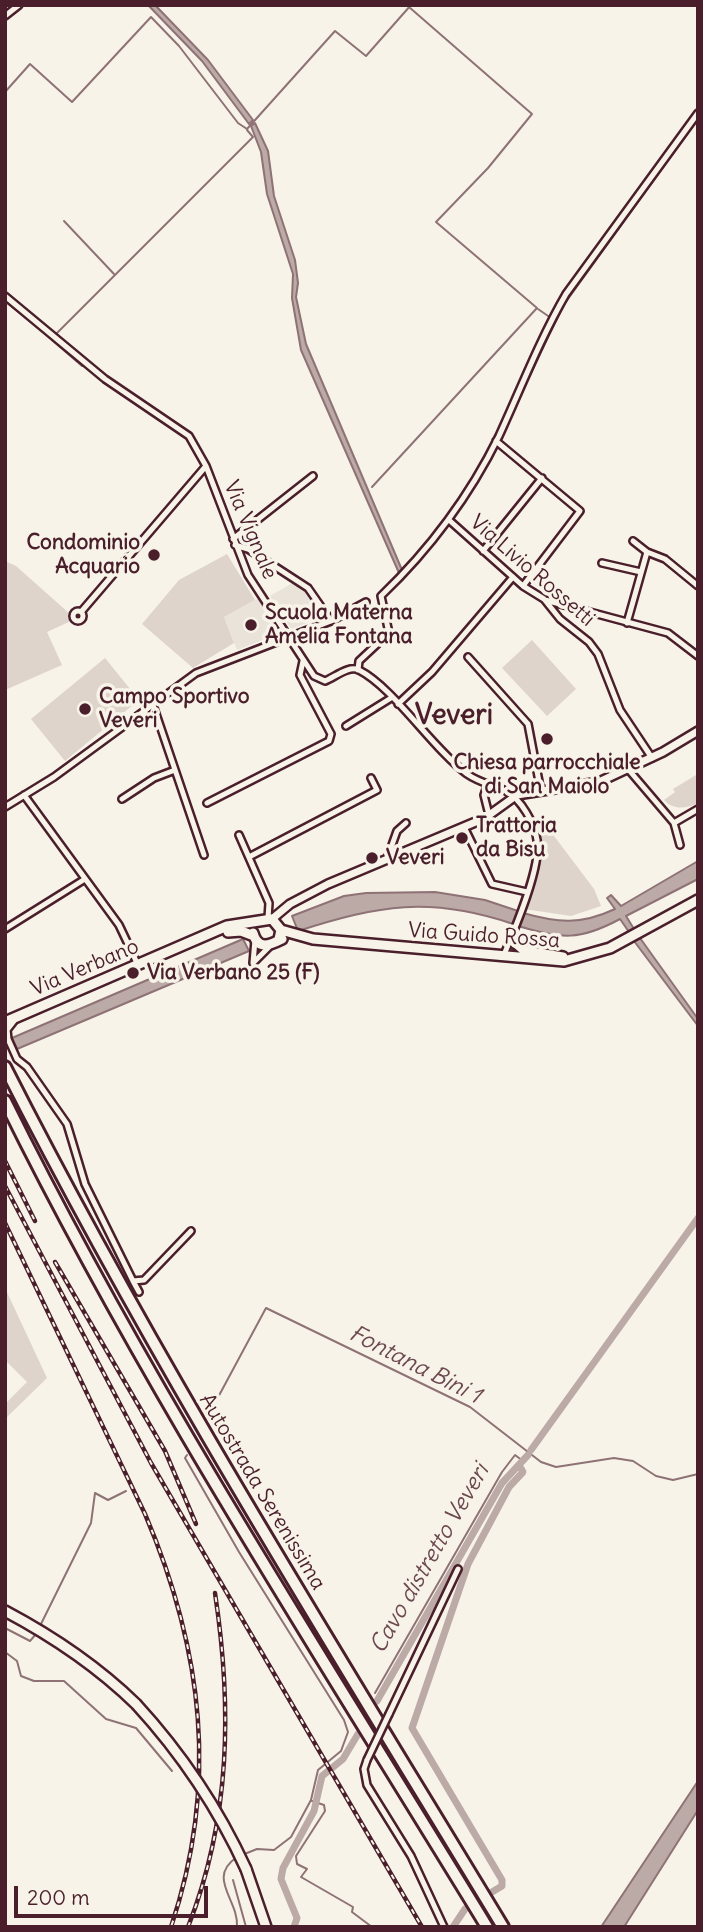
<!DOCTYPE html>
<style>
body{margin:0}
#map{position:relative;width:703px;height:1932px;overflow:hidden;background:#f7f3e8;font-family:Delius,sans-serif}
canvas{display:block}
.frame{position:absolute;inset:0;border:7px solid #4a1f2b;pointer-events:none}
.scale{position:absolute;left:14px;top:1886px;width:194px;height:32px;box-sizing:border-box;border:4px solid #4a1f2b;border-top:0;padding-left:9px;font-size:21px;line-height:24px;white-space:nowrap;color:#4a1f2b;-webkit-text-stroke:5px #f7f3e8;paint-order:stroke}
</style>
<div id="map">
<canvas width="703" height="1932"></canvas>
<div class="frame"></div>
<div class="scale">200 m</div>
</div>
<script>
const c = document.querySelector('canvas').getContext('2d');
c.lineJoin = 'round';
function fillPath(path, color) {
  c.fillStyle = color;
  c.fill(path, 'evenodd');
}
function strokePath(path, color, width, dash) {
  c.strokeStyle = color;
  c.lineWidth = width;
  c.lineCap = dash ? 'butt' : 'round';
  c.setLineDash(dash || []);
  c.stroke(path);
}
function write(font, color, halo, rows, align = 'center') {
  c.font = font + ' Delius,sans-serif';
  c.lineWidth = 7;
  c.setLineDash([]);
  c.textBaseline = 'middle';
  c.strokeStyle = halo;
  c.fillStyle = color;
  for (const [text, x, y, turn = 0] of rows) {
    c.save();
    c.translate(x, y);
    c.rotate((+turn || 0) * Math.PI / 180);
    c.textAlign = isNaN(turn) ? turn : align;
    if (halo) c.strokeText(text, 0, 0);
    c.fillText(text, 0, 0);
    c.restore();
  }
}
fillPath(new Path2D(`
 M294 582 306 591 325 616 291 629 270 596Z
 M259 598 280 633 237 650 224 617Z`), '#eae3da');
fillPath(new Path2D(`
 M227 554 255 600 224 617 234 643 193 668 142 624 179 580Z
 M5 561 16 566 70 614 73 620 47 632 62 665 5 690Z
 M532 640 576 689 547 716 502 668Z
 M105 658 139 700 65 761 31 719Z
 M696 775 698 803C686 809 673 810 664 800L675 792 673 789Z
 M551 832 594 889 601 906 571 916 524 909 539 863 541 833Z
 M5 1288 47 1378 5 1419V1404L27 1382 5 1360Z`), '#ded4cc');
const water = new Path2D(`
 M148 5H155L208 60 253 120 249 124 202 61Z
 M255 123 268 151 274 196 295 260 298 283 296 297 306 344 402 570 399 573 301 350 292 298 293 274 267 194 261 152 251 126Z
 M698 861V879L626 916 634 929 629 932 620 919C579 941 563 939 518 926L523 913C558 923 581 925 615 909L607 898 611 895 621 906Z
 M435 892 485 900 518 911 513 924C430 896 379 905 298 931L292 916 344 896 366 893Z
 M640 938 698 1019V1026L634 941Z
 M243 939 249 951 17 1049 12 1038Z
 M698 1781V1810L624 1927H601Z`);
fillPath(water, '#bcaaa7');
strokePath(water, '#8e7275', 2);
strokePath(new Path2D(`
 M5 92 30 64 72 102 151 17 179 46 238 123 247 129 335 31 366 56 411 5
 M64 221 114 274
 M5 301 52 338
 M538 309 551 318
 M560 310 698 119
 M56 334 253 137 247 130
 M52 340 82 366
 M372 487 537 308 436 222 488 168 532 114 409 7
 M208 1416 266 1308 470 1407 541 1462 556 1467 614 1458 633 1461 656 1476 673 1480 698 1474
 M187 1455 185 1458 239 1552 344 1720 348 1732 341 1751 318 1770 311 1800 291 1837 274 1850 257 1849 242 1855
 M40 1626 91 1523 95 1493 108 1500 126 1491
 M5 1628 30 1641 36 1634
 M5 1652 17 1661 21 1676 34 1681H64L106 1719 136 1728 172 1771
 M375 1693 502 1472 515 1455 523 1461
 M312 1801 324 1805 325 1811 296 1856 297 1864 307 1869 301 1877 353 1907 352 1912 372 1927
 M237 1857C206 1878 239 1900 237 1927
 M233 1880 246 1927`), '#8e7275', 2);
strokePath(new Path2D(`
 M531 1450 698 1218
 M377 1701 502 1483 528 1455
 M492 1892 502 1886V1880L412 1728 468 1564 509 1487 523 1472 519 1465
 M294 1927 297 1918 281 1879 283 1868 314 1811 322 1776 343 1759 358 1734
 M453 1927 465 1909`), '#bcaaa7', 7);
const minor = new Path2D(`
 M5 16 19 5
 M5 296 105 379 189 436 206 466 248 575 314 676 325 681C335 677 349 665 359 670 394 688 432 748 467 774 480 783 493 785 506 791 521 799 535 824 537 840 542 866 514 931 503 957
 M496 441 580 511 523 586
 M449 520 523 586 544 599 560 619 589 642 598 654 620 710 652 758
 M233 539 313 476
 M633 541 647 552 665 559 698 586
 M235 545 248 549 308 588 331 621
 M483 551 542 478
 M602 563 641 572
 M545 600 668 633 698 656
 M73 616a5 5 0 1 1 10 0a5 5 0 1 1-10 0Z
 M81 612 206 466
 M627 623 647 552
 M468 657 528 724 541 792
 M358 670 359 661 389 633 381 596C428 551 470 495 499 436 521 388 540 339 566 294L698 113
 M398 704 432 672 513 577
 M153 705 204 855
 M346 726 391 698
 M628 769 674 823 680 845
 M487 786 484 795 489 815
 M24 795 119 925 138 965
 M122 799 154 778 175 770
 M207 803 329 741 331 734 300 675 303 661
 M5 807 54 777 196 673 331 621 366 602
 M674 823 698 809
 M464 827 492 884 527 892
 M239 835 269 903 268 918
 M249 857 377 790 371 778
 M387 859 397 831 406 823
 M5 929 85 879
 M255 940 253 963 269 947
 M5 1036 8 1039 7 1030 14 1021
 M8 1039 17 1059 27 1067 67 1124 85 1184 133 1281 144 1280 191 1231
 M133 1281 139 1292
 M389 1714 458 1569
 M367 1760 364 1769 367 1785 411 1856 444 1927`);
const tertiary = new Path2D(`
 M272 919 290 904 328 884 485 818 517 795 599 782 663 752 698 731`);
const primary = new Path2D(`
 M281 930 313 939 564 961 610 948 698 900
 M228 932 241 931 254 936
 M253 933C258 951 270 945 282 939
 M511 939 525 951 563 957
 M5 1022 227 926 272 919 281 930 279 939
 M5 1611C54 1637 96 1665 136 1704
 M246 1869 266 1927`);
const motorway = new Path2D(`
 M5 1067C155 1363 331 1643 503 1927
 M5 1101C146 1387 321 1655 487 1927`);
strokePath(minor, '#4a1f2b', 10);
strokePath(tertiary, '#4a1f2b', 12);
strokePath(primary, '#4a1f2b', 14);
strokePath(motorway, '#4a1f2b', 16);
strokePath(minor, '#f7f3e8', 5);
strokePath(tertiary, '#f7f3e8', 7);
strokePath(primary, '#f7f3e8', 9);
strokePath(motorway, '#f7f3e8', 10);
const rail = new Path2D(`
 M5 1161 35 1221
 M5 1186 151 1463 422 1927
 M5 1223 145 1514C203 1650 219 1784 171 1927
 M55 1262 165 1451 196 1524
 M188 1927C231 1818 232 1706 215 1593`);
strokePath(rail, '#4a1f2b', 4.5);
strokePath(rail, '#f7f3e8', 2, [5]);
const minorBridge = new Path2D(`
 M367 1760 389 1714`);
const primaryBridge = new Path2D(`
 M136 1704C182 1754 218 1808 246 1869`);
strokePath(minorBridge, '#4a1f2b', 10, []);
strokePath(primaryBridge, '#4a1f2b', 14, []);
strokePath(minorBridge, '#f7f3e8', 5);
strokePath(primaryBridge, '#f7f3e8', 9);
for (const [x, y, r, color] of [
 [154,555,7,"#4a1f2b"],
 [251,625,7,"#4a1f2b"],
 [85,709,7,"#4a1f2b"],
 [547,739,7,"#4a1f2b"],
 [462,838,7,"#4a1f2b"],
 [372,858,7,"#4a1f2b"],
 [133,973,7,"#4a1f2b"]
]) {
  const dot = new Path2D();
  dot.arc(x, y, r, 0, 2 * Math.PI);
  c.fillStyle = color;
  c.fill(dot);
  strokePath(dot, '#f7f3e8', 2.5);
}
write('21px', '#4a1f2b', '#f7f3e8', [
 ["Via Vignale",250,530,67],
 ["Via Livio Rossetti",532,571,41],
 ["Via Guido Rossa",484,936,4],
 ["Via Verbano",85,968,-23],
 ["Autostrada Serenissima",262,1492,59]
]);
write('bold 21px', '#4a1f2b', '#f7f3e8', [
 ["Condominio",140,543,"right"],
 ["Acquario",140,567,"right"],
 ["Scuola Materna",265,613],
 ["Amelia Fontana",265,637],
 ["Campo Sportivo",99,697],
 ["Veveri",99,721],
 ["Chiesa parrocchiale",547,763,"center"],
 ["di San Maiolo",547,787,"center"],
 ["Trattoria",476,826],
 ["da Bisu",476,850],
 ["Veveri",386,858],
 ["Via Verbano 25 (F)",147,973]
], 'left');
write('italic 23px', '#6c4950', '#f7f3e8', [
 ["Fontana Bini 1",415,1365,27],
 ["Cavo distretto Veveri",430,1559,-60]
]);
write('bold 28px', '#4a1f2b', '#f7f3e8', [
 ["Veveri",454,716]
]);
</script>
